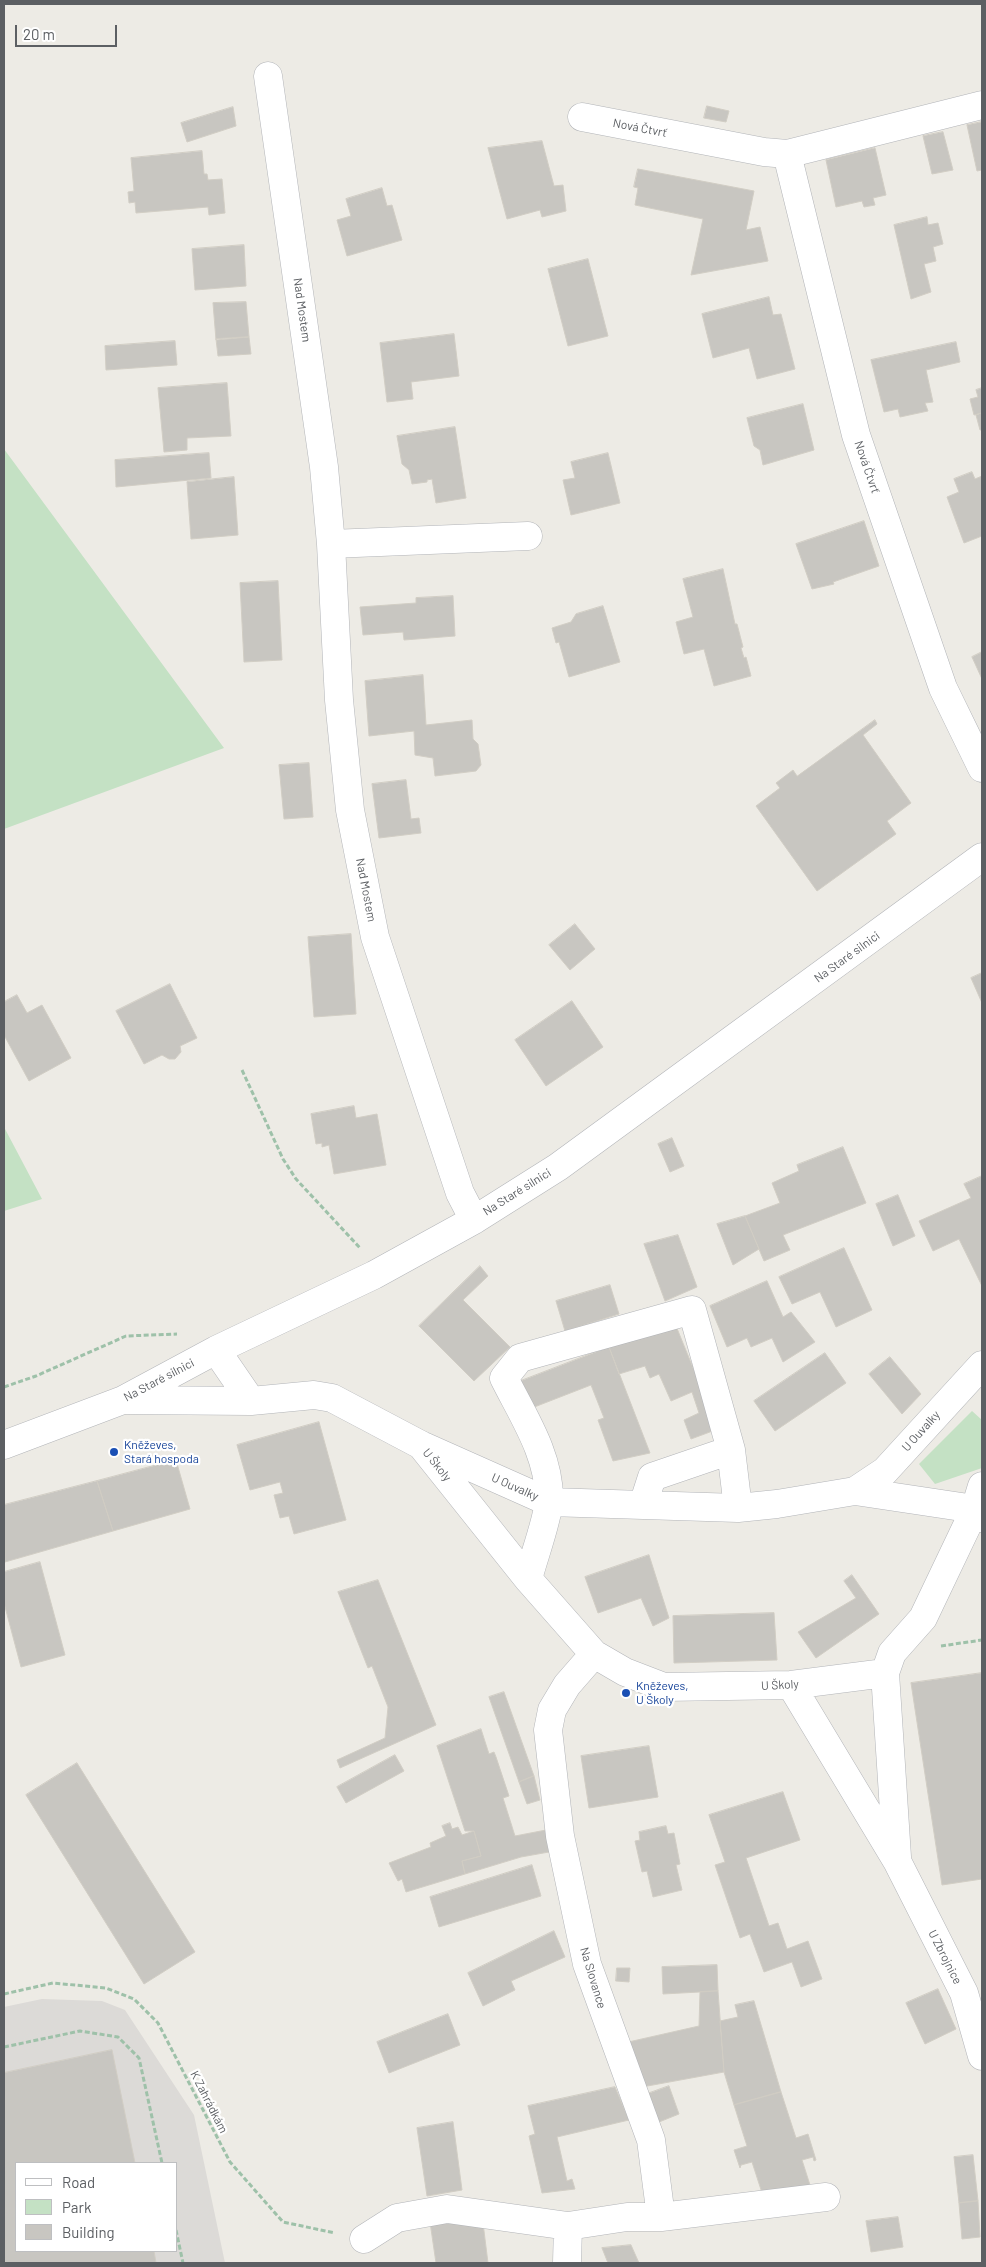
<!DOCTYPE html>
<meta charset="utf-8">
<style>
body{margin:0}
#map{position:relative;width:986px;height:2267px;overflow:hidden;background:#edebe5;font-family:Barlow,sans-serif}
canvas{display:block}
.frame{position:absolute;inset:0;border:5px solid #5c5f63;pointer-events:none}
.legend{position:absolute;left:15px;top:2162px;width:162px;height:90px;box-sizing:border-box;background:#fff;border:1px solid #bebfc1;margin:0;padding:6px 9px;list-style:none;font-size:15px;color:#5c5f63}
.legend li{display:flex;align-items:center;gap:10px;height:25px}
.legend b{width:25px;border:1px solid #bebfc1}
.scale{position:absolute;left:15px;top:25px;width:102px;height:22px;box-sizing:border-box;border:2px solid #5c5f63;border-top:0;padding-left:6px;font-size:15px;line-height:18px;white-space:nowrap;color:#5c5f63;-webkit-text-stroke:4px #fff;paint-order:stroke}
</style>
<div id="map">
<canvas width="986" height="2267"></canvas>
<div class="frame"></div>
<ul class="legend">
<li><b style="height:6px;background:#fff"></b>Road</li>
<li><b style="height:14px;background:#c4e1c4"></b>Park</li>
<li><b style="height:14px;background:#c8c6c1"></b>Building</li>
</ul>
<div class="scale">20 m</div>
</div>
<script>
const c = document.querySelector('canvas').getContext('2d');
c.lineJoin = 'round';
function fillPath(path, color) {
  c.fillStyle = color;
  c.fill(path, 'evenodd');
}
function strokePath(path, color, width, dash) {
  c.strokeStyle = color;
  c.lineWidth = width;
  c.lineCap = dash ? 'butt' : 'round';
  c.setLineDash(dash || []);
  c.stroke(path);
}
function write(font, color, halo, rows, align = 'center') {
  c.font = font + ' Barlow,sans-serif';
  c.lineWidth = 4.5;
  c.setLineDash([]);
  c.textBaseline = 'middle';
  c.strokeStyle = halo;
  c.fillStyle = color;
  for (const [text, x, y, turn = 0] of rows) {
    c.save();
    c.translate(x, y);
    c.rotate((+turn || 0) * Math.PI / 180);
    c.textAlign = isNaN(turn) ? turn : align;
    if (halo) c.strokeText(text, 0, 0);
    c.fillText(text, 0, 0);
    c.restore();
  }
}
fillPath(new Path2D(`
 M42 1999 102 2001 125 2010 194 2115 225 2263H4V2007ZM16 2163H176V2251H16Z`), '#dcdad7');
fillPath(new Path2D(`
 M4 449 224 748 4 829Z
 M4 1127 42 1199 4 1211Z
 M972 1411 982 1420V1468L935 1484 919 1464Z`), '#c4e1c4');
const building = new Path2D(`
 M707 106 729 111 726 122 704 118Z
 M233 107 236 126 187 142 181 123Z
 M982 122V170L977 171 967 125Z
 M943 132 953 170 932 174 923 136Z
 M542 141 554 186 563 185 566 211 542 217 540 210 507 219 488 148Z
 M875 148 886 195 873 198 875 205 864 207 862 201 836 207 826 160Z
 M202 151 204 174H207L208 180 222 179 225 213 209 215 208 207 136 213 135 202 129 203 128 192 134 191 131 158Z
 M638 169 754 191 746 230 760 227 768 261 691 275 703 219 635 205 638 188 634 187Z
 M382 188 387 206 392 205 402 240 347 256 337 220 351 216 346 199Z
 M927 217 928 225 938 223 943 244 933 247 936 261 924 264 931 292 911 299 894 225Z
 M244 245 246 286 195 290 192 249Z
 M588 259 608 336 568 346 548 269Z
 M769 297 773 315 781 314 795 369 757 379 749 348 713 358 702 314Z
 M246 302 249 337 216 340 213 303Z
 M454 334 459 376 411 382 413 399 387 402 380 343Z
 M249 337 251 354 218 356 216 339Z
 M175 341 177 365 106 370 105 346Z
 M956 342 960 362 926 370 933 402 925 403 928 411 900 417 898 409 884 412 871 360Z
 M227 383 231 436 187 438V450L164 452 158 388Z
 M982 388V413L974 415 970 399 978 397 976 390Z
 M803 404 814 450 763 465 760 450 754 446 747 418Z
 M982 413V430H980L976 415Z
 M455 427 466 498 436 503 432 479 427 480V482L412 484 409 470 402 464 397 436Z
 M209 453 211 478 116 487 115 460Z
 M608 453 620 503 571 515 563 480 575 478 571 462Z
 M972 472 975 479 982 476V536L964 543 947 497 959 492 954 479Z
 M234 477 238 535 191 539 187 482Z
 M864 521 879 566 833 582 834 584 812 589 796 544Z
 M723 569 735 624H737L743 647 741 648 744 658 746 657 751 676 714 686 704 649 684 654 676 622 693 617 683 579Z
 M278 581 282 660 244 662 240 583Z
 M453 596 455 636 404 640 403 632 363 635 360 607 416 603V598Z
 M603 606 620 662 569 677 559 642 556 643 552 628 571 622 576 614Z
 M982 652V679L972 657Z
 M423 675 426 725 472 720 473 739 478 744 481 765 476 771 435 776 433 758 415 755 414 731 369 736 365 681Z
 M875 720 877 724 863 735 911 803 887 821 896 834 817 891 756 806 780 788 776 783 793 770 797 776Z
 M309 763 313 817 284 819 279 765Z
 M406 780 411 819 419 818 421 833 379 838 372 784Z
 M575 924 595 949 570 970 549 945Z
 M351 934 356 1014 314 1017 308 937Z
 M982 973V1003L971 978Z
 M170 984 197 1038 180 1046 181 1052 175 1059H169L162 1055 144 1064 116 1011Z
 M17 995 27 1013 42 1005 71 1058 29 1081 4 1035V1002Z
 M572 1001 603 1047 546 1086 515 1040Z
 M354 1106 356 1118 377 1114 386 1165 334 1174 329 1145 322 1147V1143L316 1144 311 1114Z
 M672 1138 684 1166 670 1172 658 1144Z
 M843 1147 866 1203 783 1235 790 1250 764 1261 745 1216 780 1203 772 1183 799 1171 797 1165Z
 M982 1176V1286L959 1239 933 1251 919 1221 971 1198 964 1184Z
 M898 1195 915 1236 893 1246 876 1204Z
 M745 1216 759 1249 733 1265 717 1224Z
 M678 1235 697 1287 665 1301 644 1244Z
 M844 1248 872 1310 836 1327 820 1292 792 1304 779 1277Z
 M480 1266 488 1276 463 1300 510 1347 474 1381 419 1326Z
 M767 1281 783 1317 791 1312 815 1342 783 1362 772 1338 751 1347 747 1338 727 1347 710 1306Z
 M610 1285 619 1314 565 1331 556 1301Z
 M676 1326 718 1429 691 1439 684 1420 699 1413 692 1392 671 1401 659 1374 650 1378 645 1366 619 1374 609 1347Z
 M609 1347 650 1453 613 1461 598 1420 604 1418 591 1385 524 1411 513 1384Z
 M825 1353 846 1383 775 1431 754 1401Z
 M890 1357 921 1394 902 1414 869 1374Z
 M319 1422 346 1520 294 1534 289 1516 280 1518 274 1495 283 1493 280 1482 250 1490 237 1445Z
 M176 1460 190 1509 113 1531 97 1481Z
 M97 1481 113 1531 5 1562 4 1505Z
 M649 1555 669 1618 653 1626 641 1598 598 1613 585 1577Z
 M40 1562 65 1655 21 1667 4 1603V1572Z
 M852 1575 879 1614 816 1658 798 1632 856 1598 844 1581Z
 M378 1580 436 1725 340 1768 337 1760 385 1738 388 1707 372 1666 368 1668 338 1592Z
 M774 1613 777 1660 674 1663 673 1616Z
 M982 1673V1879L942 1885 911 1683Z
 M504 1692 534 1776 519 1782 489 1697Z
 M481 1729 489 1754 494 1752 496 1757 509 1796 503 1798 515 1836 546 1830 549 1852 521 1857 465 1874 462 1861 481 1856 474 1831H465L437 1746Z
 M649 1746 658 1797 589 1808 581 1756Z
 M395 1755 404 1771 346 1803 337 1787Z
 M77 1763 195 1952 144 1984 26 1795Z
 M534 1776 540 1800 527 1804 519 1782Z
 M783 1792 800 1840 746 1858 769 1926 778 1923 787 1949 808 1941 822 1979 801 1987 792 1962 764 1972 750 1934 740 1938 715 1865 725 1862 709 1815Z
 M450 1823 452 1829 458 1827 462 1835 474 1831 481 1856 462 1861 465 1874 406 1892 402 1879 398 1881 389 1863 431 1847 430 1843 446 1836 442 1826Z
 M666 1826 668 1834 674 1833 680 1864 676 1865 682 1890 653 1897 647 1871 642 1872 635 1841 640 1840 639 1832Z
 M532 1865 541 1896 439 1927 430 1897Z
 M554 1931 565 1957 511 1981 515 1990 483 2006 468 1973Z
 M717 1965 718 1991 663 1994 662 1967Z
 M617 1968H630L629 1982 616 1981Z
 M938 1989 956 2029 925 2044 906 2003Z
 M718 1991 724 2072 642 2087 624 2043 699 2026 700 1992Z
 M754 2001 781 2092 734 2105 724 2072 720 2021 738 2017 735 2005Z
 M448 2014 460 2045 389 2073 377 2042Z
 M112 2050 135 2163H16V2251H154L156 2263H4V2073Z
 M669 2086 679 2114 659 2122 647 2094Z
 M615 2087 629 2120 557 2137 567 2181 572 2179 575 2189 542 2193 529 2136 535 2134 528 2106Z
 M781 2092 796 2138 808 2134 816 2160 814 2161 813 2157 802 2160 810 2185 764 2199 752 2162 741 2165 740 2168 734 2150 747 2146 734 2105Z
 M453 2122 462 2190 427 2196 417 2128Z
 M973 2155 978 2201 959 2203 954 2157Z
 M978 2201 980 2237 962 2239 959 2203Z
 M482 2215 488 2263H436L430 2222Z
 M898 2217 903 2247 871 2252 866 2221Z
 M631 2245 639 2263H608L602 2248Z`);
fillPath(building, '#c8c6c1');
strokePath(building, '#d1cdc4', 1);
const minor = new Path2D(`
 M268 76 324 467 331 544 339 700 350 810 375 937 460 1193 474 1220
 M582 117 764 152 787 154 982 105
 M787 154 856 435 943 688 982 768
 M331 544 528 536
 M216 1350 251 1401 314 1395 332 1398 421 1445 549 1502 738 1508 777 1504 855 1491 975 1509 923 1618 892 1653 885 1673 791 1685 664 1687 625 1672 594 1654 528 1579 421 1445
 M127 1400 251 1401
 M4 1445 123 1400 216 1350 374 1275 474 1220 558 1167 982 857
 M982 1486 975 1509 982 1518
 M855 1491 885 1471 982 1365
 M643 1505 652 1477 731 1450
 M528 1579C533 1559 548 1519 549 1500 550 1456 523 1416 504 1378L520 1358 692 1310 731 1450 738 1508
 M594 1654 567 1685 552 1710 548 1730 560 1836 587 1964 651 2140 661 2217
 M885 1673 897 1857
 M791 1685 897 1861 964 1993 982 2056
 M364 2239 397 2218 447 2209 568 2226 627 2217H661L826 2197
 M567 2263 568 2226`);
strokePath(minor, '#b2b4b8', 29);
strokePath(new Path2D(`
 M242 1070 283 1159 296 1179 360 1248
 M4 1387 36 1376 126 1336 177 1334
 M941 1646 982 1640
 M4 1994 53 1983 106 1988 134 1999 158 2023 230 2162 283 2222 335 2233
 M4 2047 80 2031 118 2037 139 2058 162 2163
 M176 2230 183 2263`), '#9ec1a9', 3, [5, 2.5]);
strokePath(minor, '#fff', 28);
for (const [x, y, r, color] of [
 [114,1452,5,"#1a4fb4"],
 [626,1693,5,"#1a4fb4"]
]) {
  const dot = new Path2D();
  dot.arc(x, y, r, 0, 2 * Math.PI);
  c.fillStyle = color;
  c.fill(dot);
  strokePath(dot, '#fff', 2);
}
write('12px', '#5c5f63', '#fff', [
 ["Nová Čtvrť",640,128,11],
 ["Nad Mostem",302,310,82],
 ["Nová Čtvrť",867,467,71],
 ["Nad Mostem",366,890,79],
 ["Na Staré silnici",847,957,-36],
 ["Na Staré silnici",517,1192,-32],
 ["Na Staré silnici",159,1380,-28],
 ["U Ouvalky",921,1431,-48],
 ["U Školy",437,1465,51],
 ["U Ouvalky",515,1487,24],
 ["U Školy",780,1685,-3],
 ["U Zbrojnice",945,1957,63],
 ["Na Slovance",593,1978,73],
 ["K Zahrádkám",209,2102,63]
]);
write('12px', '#164399', '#fff', [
 ["Kněževes,",124,1445],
 ["Stará hospoda",124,1459],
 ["Kněževes,",636,1686],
 ["U Školy",636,1700]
], 'left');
</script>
